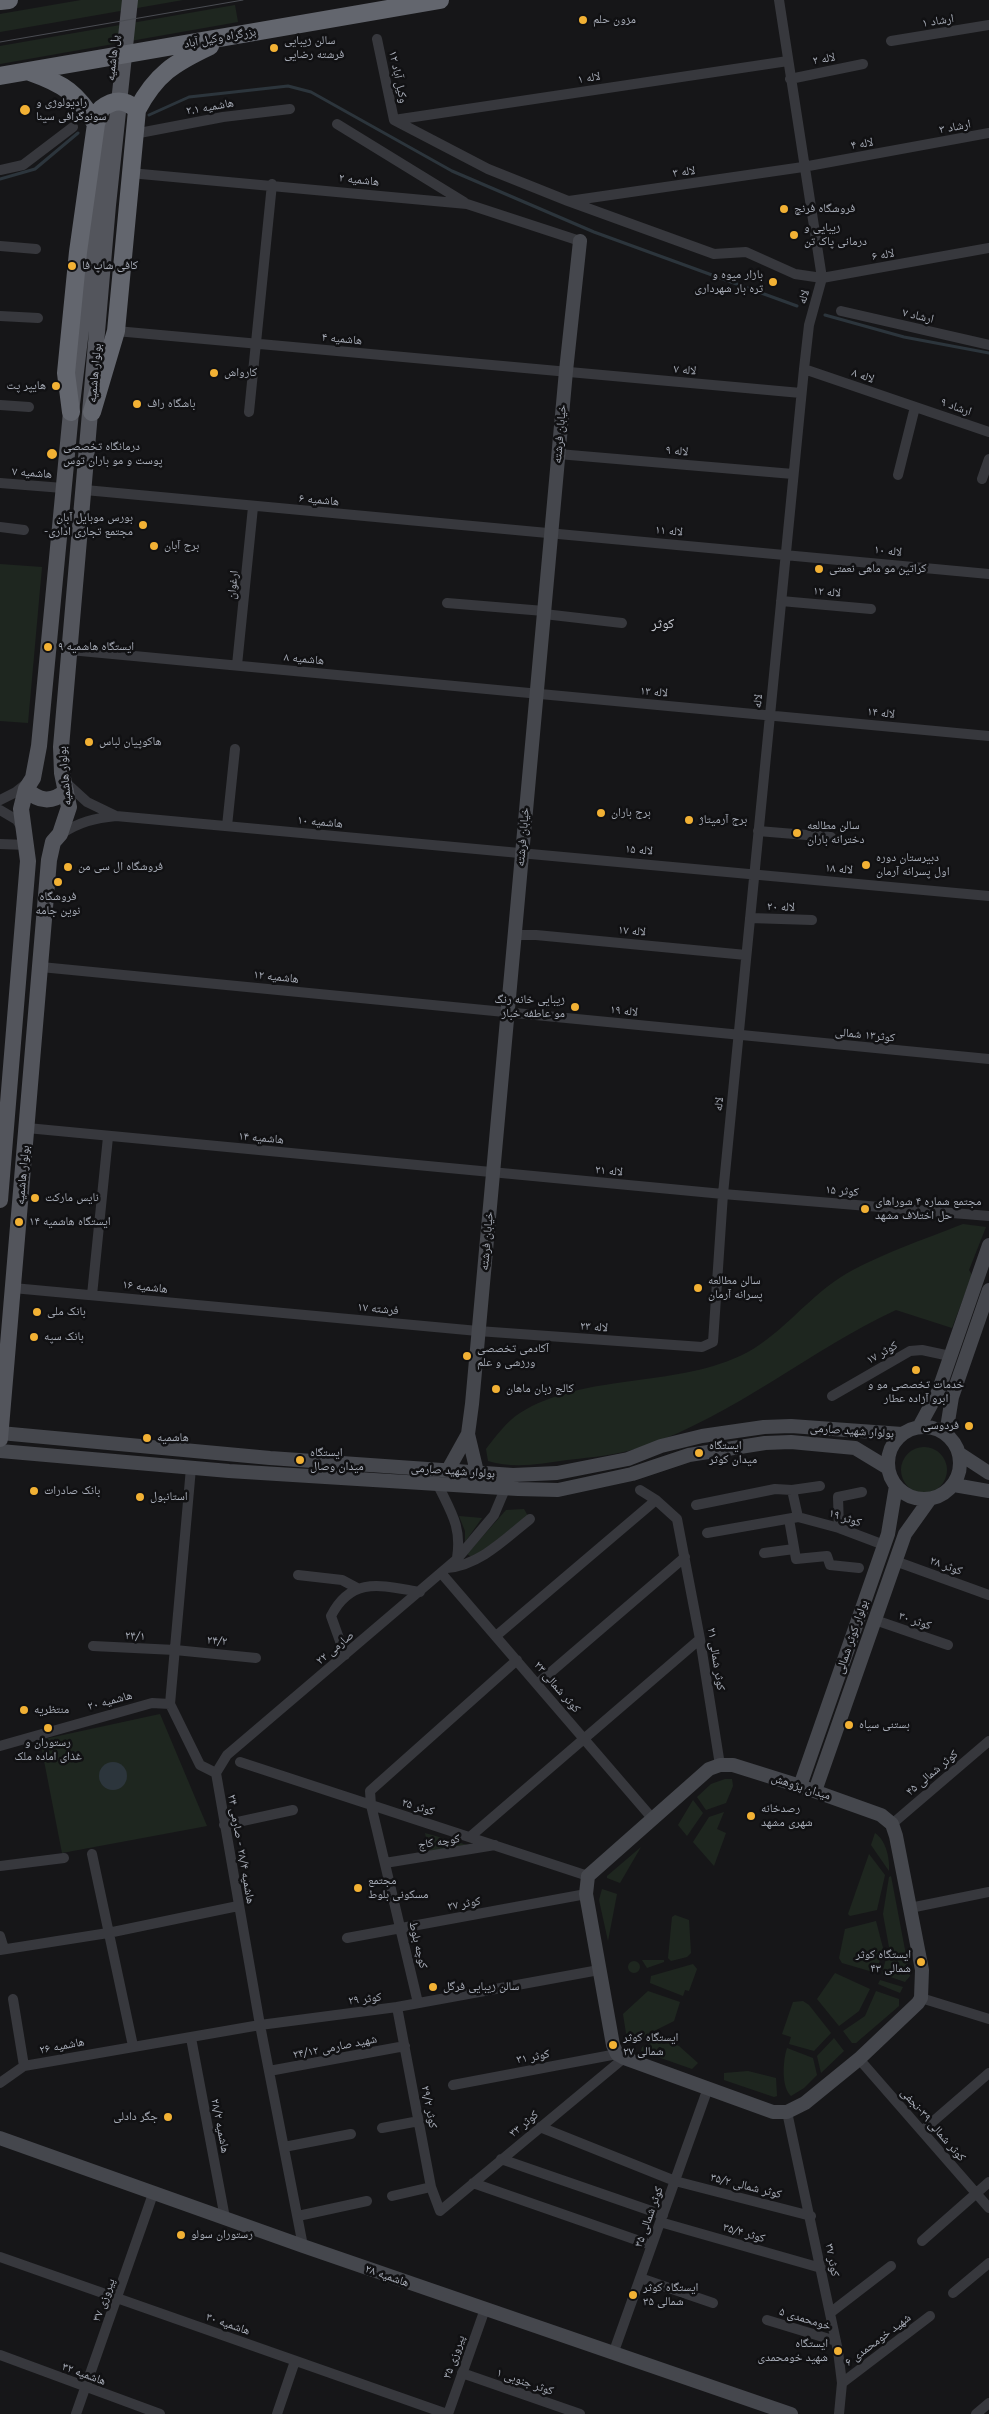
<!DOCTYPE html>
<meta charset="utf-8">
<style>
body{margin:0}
canvas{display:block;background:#161618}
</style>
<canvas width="989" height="2414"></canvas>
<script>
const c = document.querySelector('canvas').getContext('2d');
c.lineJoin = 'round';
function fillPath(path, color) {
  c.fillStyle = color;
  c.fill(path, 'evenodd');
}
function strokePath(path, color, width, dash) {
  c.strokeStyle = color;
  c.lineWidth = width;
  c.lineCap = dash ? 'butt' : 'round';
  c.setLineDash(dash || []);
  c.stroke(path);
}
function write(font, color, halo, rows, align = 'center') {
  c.font = font + ' "PT Sans","Noto Naskh Arabic",sans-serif';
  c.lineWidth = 5;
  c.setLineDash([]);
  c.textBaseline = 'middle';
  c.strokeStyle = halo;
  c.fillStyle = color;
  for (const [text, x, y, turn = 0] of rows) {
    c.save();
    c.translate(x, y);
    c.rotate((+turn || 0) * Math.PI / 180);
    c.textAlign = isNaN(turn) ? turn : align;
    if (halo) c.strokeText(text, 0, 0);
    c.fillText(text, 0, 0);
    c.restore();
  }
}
fillPath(new Path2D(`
 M81 0H183L0 32V14Z
 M235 5 238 22 0 64V46Z
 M0 564 42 567 28 723 0 721Z
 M963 1224 986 1227 969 1270 972 1275 952 1328 896 1310C810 1350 735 1415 645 1446 620 1455 593 1457 567 1460 540 1464 514 1469 488 1461L486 1449C496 1436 507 1421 520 1413 584 1373 671 1388 740 1356 779 1338 805 1300 841 1277 875 1256 925 1239 963 1224Z
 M901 1470a23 23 0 1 1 46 0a23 23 0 1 1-46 0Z
 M524 1509 528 1516 473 1558 467 1554 506 1510Z
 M459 1516 482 1518 465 1542V1531Z
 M160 1714 207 1826 62 1853 40 1740Z
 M725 1779H732L733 1786 726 1803 706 1810 697 1797 711 1784Z
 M693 1800 703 1813 687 1836 678 1825Z
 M724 1812 717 1829 726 1833 714 1866 693 1842 709 1817Z
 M425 1833 471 1846 429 1852Z
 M875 1833C886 1840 890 1859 889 1871L871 1845Z
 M641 1847 620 1883 607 1878V1876Z
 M869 1854 885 1875 877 1910 850 1916 848 1914Z
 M891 1876 910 1976 905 1982 882 1974 889 1947 883 1914 889 1877Z
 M602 1889 617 1894 608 1941 599 1900Z
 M675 1915 689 1920 691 1953 687 1957 671 1961 668 1958 672 1917Z
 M876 1921 883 1948 877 1971 873 1972 842 1963 839 1958 845 1929Z
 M642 1960H664V1962L647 1968Z
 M628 1967a6 6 0 1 1 12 0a6 6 0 1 1-12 0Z
 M693 1964 697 1969 689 1991 685 1990 683 1996 650 1983 651 1976Z
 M835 1973 870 1989 859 2011 839 2026 817 1999Z
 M880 1980 903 1987 900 1993 878 1984Z
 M648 1991 680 2002 674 2021 638 2039H631L626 2033 623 2014Z
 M876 1991 899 1999V2006L856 2043H852L843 2031 865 2016Z
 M803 2001 809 2005 831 2033 814 2051 789 2044 791 2037 782 2034 793 2002Z
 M834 2038 844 2051 821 2073 817 2056Z
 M662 2039 679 2046 698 2063 692 2069 641 2051 642 2047Z
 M787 2048 813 2058 817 2075 804 2088 791 2096C781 2087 783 2060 787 2048Z
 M748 2071 776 2078 777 2096 774 2097 724 2080V2073Z`), '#1e261f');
fillPath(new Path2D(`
 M99 1776a14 14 0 1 1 28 0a14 14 0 1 1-28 0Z`), '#2c353c');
strokePath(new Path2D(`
 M149 115 189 97 288 86 311 92 452 171 594 232 797 306
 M0 179 35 169 78 133
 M825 315 904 337 989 353`), '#2c353c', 3);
strokePath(new Path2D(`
 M377 39 394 120
 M891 41 989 25
 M790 79 863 64
 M394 120 488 169 568 201 714 254 746 252 795 274 822 278 989 248
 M394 120 788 61
 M337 124 464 202
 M134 134 223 117 290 109
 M0 170 23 165 73 127
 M130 173 467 204 580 241
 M569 201 803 167 989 133
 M0 246 36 249
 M841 311 989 345
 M0 316 38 318
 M116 331 801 393
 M804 369 989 432
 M0 405 29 407
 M249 412 272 184
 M558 454 793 474
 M898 475 915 407
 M982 479 989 459
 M0 483 63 488
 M85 490 989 574
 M0 527 24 530
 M781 601 871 609
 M447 603 544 611
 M544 614 622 623
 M70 650 989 736
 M237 665 253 507
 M64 781 87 802 116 816
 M0 800 16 792 26 784
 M0 810 17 820 22 828
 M227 826 235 749
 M758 831 831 837
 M61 834C79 822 95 818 116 816L989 896
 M0 844 28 845
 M750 918 812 920
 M515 935H536L746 955
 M41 967 989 1059
 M27 1128 723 1194 989 1216
 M13 1288 478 1331 702 1347 713 1342 723 1194 804 369 809 325 822 278 779 0
 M92 1295 108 1137
 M832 1396 910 1351 922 1350 950 1356
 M191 1468 170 1704 200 1765 216 1773 260 2025 303 2246
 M438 1485C451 1512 462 1527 457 1558
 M640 1490 656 1500 677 1519 700 1639 720 1765
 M792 1490 798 1517
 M696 1505 775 1489 792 1490 820 1486
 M789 1519 796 1559 827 1556 830 1565 859 1568
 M839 1528 838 1497 862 1492
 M707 1533 798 1517 839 1528 884 1545
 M764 1553 794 1549
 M895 1561 989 1595
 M447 1568C480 1565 505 1539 530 1519
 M442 1574 652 1818
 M298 1575 342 1580 357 1588
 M875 1620 948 1645
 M496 1636 656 1500
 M93 1646 175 1650 256 1658
 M345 1655 331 1616C352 1575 383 1586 420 1592
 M537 1684 685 1557
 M0 1746 152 1703 170 1704
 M240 1762 588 1876
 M216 1773 227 1755 457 1559 494 1515 505 1489
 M892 1824 989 1741
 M224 1825 293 1810
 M471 1836 700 1639
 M92 1854 133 2046
 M385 1863 495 1845
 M0 1866 64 1858
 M910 1908 989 1892
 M0 1936 4 1949
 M347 1938 586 1894
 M0 1950 108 1933 238 1906
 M921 1998 989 2019
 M13 1999 24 2066
 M418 2003 371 1805 370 1791 517 1660
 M397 2007 431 2187 440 2211 624 2058
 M191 2038 225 2218
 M859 2059 989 2208
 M269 2071 405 2046
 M0 2083 24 2066 260 2025 397 2007 599 1970
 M453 2085 617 2054
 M787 2112 838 2351 842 2383 839 2414
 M540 2127 675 2181 811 2216
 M382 2128 419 2121
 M922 2131 989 2073
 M284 2147 351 2134
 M501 2159 663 2215
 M473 2183 651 2245
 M392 2196 431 2187
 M298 2216 367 2201
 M660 2222 821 2268
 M922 2241 989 2182
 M0 2257 447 2414
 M640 2278 713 2303
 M953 2293 989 2263
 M830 2313 891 2266
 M767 2320 836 2341
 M613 2354 708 2088
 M0 2355 160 2414
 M462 2373 580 2414
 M842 2383 930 2316
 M76 2414 153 2194
 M277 2414 295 2361
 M448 2414 485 2309
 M976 2414 989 2403`), '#37383d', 10);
strokePath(new Path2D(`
 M888 1463a36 36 0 1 1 72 0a36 36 0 1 1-72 0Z
 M919 1427 938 1392 989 1245
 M0 1433 270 1458 513 1475 557 1473 628 1459 661 1446 702 1436 764 1427 791 1426 902 1434
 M468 1434 477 1472
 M946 1434 952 1397 989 1290
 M0 1451 229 1471 518 1489 558 1490 632 1474 689 1455 765 1443 791 1442 855 1448 888 1468
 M960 1454 989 1473
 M448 1470 468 1434 472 1404 566 371 580 241
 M954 1485 989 1491
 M720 1765H733L800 1786 881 1815 892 1824 896 1836 922 1970 921 1998 918 2003 859 2059 805 2103 787 2112H773L624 2058 617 2054 613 2045 586 1894 588 1876 709 1769Z
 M800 1786 888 1534 896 1486
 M815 1791 905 1534 930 1499
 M0 2138 303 2246 791 2414`), '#45474d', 14);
strokePath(new Path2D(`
 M26 789C39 802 52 803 66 791
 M0 1200 28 861 21 809 26 789 33 778 39 746 71 412 106 127
 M0 1439 49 860 53 842 60 834 69 807 62 773 61 747 108 205 130 0`), '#53555c', 16);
strokePath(new Path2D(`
 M0 1 9 0
 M30 72C64 84 77 93 96 124L78 252 66 373 71 412
 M0 76 440 0
 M96 124 101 109C114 99 125 99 137 110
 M92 412 116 331 137 110C156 74 174 63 210 46`), '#63666e', 18);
strokePath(new Path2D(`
 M0 42 243 0`), '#4a4c52', 1);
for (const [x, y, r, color] of [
 [583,20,5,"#f2b134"],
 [274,48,5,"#f2b134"],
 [25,110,6,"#f2b134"],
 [784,209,5,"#f2b134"],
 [794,235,5,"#f2b134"],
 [72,266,5,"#f2b134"],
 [773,282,5,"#f2b134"],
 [214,373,5,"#f2b134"],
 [56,386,5,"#f2b134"],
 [137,404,5,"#f2b134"],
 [52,454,6,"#f2b134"],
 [143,525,5,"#f2b134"],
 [154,546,5,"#f2b134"],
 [819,569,5,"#f2b134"],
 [48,647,5,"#f2b134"],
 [89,742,5,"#f2b134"],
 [601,813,5,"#f2b134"],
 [689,820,5,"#f2b134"],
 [797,833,5,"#f2b134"],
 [866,865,5,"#f2b134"],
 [68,867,5,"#f2b134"],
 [58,882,5,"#f2b134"],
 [575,1007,5,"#f2b134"],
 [35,1198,5,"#f2b134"],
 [865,1209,5,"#f2b134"],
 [19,1222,5,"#f2b134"],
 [698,1288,5,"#f2b134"],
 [37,1312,5,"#f2b134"],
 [34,1337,5,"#f2b134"],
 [467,1356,5,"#f2b134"],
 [916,1370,5,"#f2b134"],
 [496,1389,5,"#f2b134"],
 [969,1426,5,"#f2b134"],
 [147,1438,5,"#f2b134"],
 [699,1453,5,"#f2b134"],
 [300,1460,5,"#f2b134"],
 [34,1491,5,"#f2b134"],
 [140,1497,5,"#f2b134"],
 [24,1710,5,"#f2b134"],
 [849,1725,5,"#f2b134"],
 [48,1728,5,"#f2b134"],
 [751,1816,5,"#f2b134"],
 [358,1888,5,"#f2b134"],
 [921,1962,5,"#f2b134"],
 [433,1987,5,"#f2b134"],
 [613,2045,5,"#f2b134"],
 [168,2117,5,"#f2b134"],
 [181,2235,5,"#f2b134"],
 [633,2295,5,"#f2b134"],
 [838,2351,5,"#f2b134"]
]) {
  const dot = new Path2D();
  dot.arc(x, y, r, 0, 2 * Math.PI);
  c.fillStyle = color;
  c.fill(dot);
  strokePath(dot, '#111113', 2);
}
write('12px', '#a8adb8', '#111113', [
 ["مزون حلم",593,20],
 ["سالن زیبایی",284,41],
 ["فرشته رضایی",284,55],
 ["رادیولوژی و",36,103],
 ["سونوگرافی سینا",36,117],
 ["فروشگاه فرنچ",794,209],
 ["زیبایی و",804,228],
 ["درمانی پاک تن",804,242],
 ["کافی شاپ فا",82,266],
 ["بازار میوه و",763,275,"right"],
 ["تره بار شهرداری",763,289,"right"],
 ["کارواش",224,373],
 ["هایپر پت",46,386,"right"],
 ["باشگاه راف",147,404],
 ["درمانگاه تخصصی",63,447],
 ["پوست و مو باران توس",63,461],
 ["بورس موبایل آبان",133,518,"right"],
 ["-مجتمع تجاری اداری",133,532,"right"],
 ["برج آبان",164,546],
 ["کراتین مو ماهی نعمتی",829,569],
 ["ایستگاه هاشمیه ۹",58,647],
 ["هاکوپیان لباس",99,742],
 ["برج باران",611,813],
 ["برج آرمیتاژ",699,820],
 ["سالن مطالعه",807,826],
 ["دخترانه باران",807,840],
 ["دبیرستان دوره",876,858],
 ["اول پسرانه آرمان",876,872],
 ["فروشگاه ال سی من",78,867],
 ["فروشگاه",58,897,"center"],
 ["نوین جامه",58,911,"center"],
 ["زیبایی خانه رنگ",565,1000,"right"],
 ["مو عاطفه خباز",565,1014,"right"],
 ["نایس مارکت",45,1198],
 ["مجتمع شماره ۴ شوراهای",875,1202],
 ["حل اختلاف مشهد",875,1216],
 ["ایستگاه هاشمیه ۱۴",29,1222],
 ["سالن مطالعه",708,1281],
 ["پسرانه آرمان",708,1295],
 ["بانک ملی",47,1312],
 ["بانک سپه",44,1337],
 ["آکادمی تخصصی",477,1349],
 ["ورزشی و علم",477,1363],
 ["خدمات تخصصی مو و",916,1385,"center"],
 ["ابرو آزاده عطار",916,1399,"center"],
 ["کالج زبان ماهان",506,1389],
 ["فردوسی",959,1426,"right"],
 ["هاشمیه",157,1438],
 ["ایستگاه",709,1446],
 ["میدان کوثر",709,1460],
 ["ایستگاه",310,1453],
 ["میدان وصال",310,1467],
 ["بانک صادرات",44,1491],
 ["استانبول",150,1497],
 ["منتظریه",34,1710],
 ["بستنی سیاه",859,1725],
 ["رستوران و",48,1743,"center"],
 ["غذای اماده ملک",48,1757,"center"],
 ["رصدخانه",761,1809],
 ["شهری مشهد",761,1823],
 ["مجتمع",368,1881],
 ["مسکونی بلوط",368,1895],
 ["ایستگاه کوثر",911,1955,"right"],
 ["شمالی ۴۳",911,1969,"right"],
 ["سالن زیبایی فرگل",443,1987],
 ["ایستگاه کوثر",623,2038],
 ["شمالی ۲۷",623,2052],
 ["جگر دادلی",158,2117,"right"],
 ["رستوران سولو",191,2235],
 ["ایستگاه کوثر",643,2288],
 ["شمالی ۳۵",643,2302],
 ["ایستگاه",828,2344,"right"],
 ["شهید خومحمدی",828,2358,"right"]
], 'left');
write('12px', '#a8adb8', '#111113', [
 ["ارشاد ۱",938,21,-9],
 ["بزرگراه وکیل آباد",220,38,-10],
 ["پل هاشمیه",113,58,-84],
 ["لاله ۲",824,59,-11],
 ["۱۲ وکیل آباد",398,77,78],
 ["لاله ۱",589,78,-9],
 ["هاشمیه ۲.۱",210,107,-10],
 ["ارشاد ۳",955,127,-11],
 ["لاله ۴",862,144,-10],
 ["لاله ۳",684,172,-8],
 ["هاشمیه ۲",359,180,6],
 ["لاله ۶",883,255,-10],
 ["لاله",804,297,-74],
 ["ارشاد ۷",918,316,13],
 ["هاشمیه ۴",342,339,5],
 ["لاله ۷",685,370,5],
 ["بولوار هاشمیه",95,373,-85],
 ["لاله ۸",863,376,19],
 ["ارشاد ۹",956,407,19],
 ["خیابان فرشته",560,434,-85],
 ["لاله ۹",677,451,5],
 ["هاشمیه ۷",32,473,4],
 ["هاشمیه ۶",319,500,5],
 ["لاله ۱۱",669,531,5],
 ["لاله ۱۰",888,551,6],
 ["ارغوان",233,585,-84],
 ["لاله ۱۲",827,592,5],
 ["هاشمیه ۸",304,659,5],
 ["لاله ۱۳",654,692,5],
 ["لاله",758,701,-84],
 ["لاله ۱۴",881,713,6],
 ["بولوار هاشمیه",65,776,-95],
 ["هاشمیه ۱۰",320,822,5],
 ["خیابان فرشته",523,837,-85],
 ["لاله ۱۵",639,850,5],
 ["لاله ۱۸",839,869,5],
 ["لاله ۲۰",781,907,2],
 ["لاله ۱۷",632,931,5],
 ["هاشمیه ۱۲",276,977,6],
 ["لاله ۱۹",624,1011,6],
 ["کوثر۱۳ شمالی",865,1035,6],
 ["لاله",719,1104,-84],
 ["هاشمیه ۱۴",261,1138,5],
 ["لاله ۲۱",609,1171,5],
 ["بولوار هاشمیه",23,1175,-85],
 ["کوثر ۱۵",842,1191,5],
 ["خیابان فرشته",487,1241,-85],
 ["هاشمیه ۱۶",145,1287,6],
 ["فرشته ۱۷",378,1309,5],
 ["لاله ۲۳",594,1327,4],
 ["کوثر ۱۷",882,1353,-30],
 ["بولوار شهید صارمی",852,1431,4],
 ["بولوار شهید صارمی",453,1471,4],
 ["کوثر ۱۹",845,1518,18],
 ["کوثر ۲۸",946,1566,20],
 ["کوثر ۳۰",915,1621,19],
 ["۲۴/۱",135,1636,3],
 ["بولوار کوثر شمالی",852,1637,-71],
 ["۲۴/۲",217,1641,5],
 ["صارمی ۲۲",335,1648,-40],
 ["کوثر شمالی ۲۱",716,1659,81],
 ["کوثر شمالی ۲۳",557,1687,49],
 ["هاشمیه ۲۰",110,1701,-15],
 ["کوثر شمالی ۴۵",932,1773,-40],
 ["میدان پژوهش",801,1787,18],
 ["کوثر ۲۵",418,1807,17],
 ["کوچه کاج",439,1842,-9],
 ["هاشمیه ۲۸/۴ - صارمی ۲۴",241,1849,80],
 ["کوثر ۲۷",464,1904,-10],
 ["کوچه بلوط",418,1945,77],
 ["کوثر ۲۹",365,1999,-7],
 ["هاشمیه ۲۶",62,2046,-11],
 ["شهید صارمی ۲۴/۱۲",335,2047,-11],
 ["کوثر ۳۱",533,2057,-11],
 ["کوثر ۲۹/۲",429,2107,79],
 ["کوثر ۳۳",524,2124,-40],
 ["کوثر شمالی ۳۹-نجفی",933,2125,49],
 ["هاشمیه ۲۸/۲",220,2126,79],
 ["کوثر شمالی ۳۵/۲",746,2186,14],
 ["کوثر شمالی ۳۵",649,2217,-70],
 ["کوثر ۳۵/۴",744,2233,16],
 ["کوثر ۳۷",832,2260,79],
 ["هاشمیه ۲۸",387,2276,19],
 ["پیروزی ۳۷",104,2300,-70],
 ["خومحمدی ۵",805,2319,17],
 ["هاشمیه ۳۰",228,2324,19],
 ["شهید خومحمدی ۶",878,2340,-37],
 ["پیروزی ۳۵",454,2357,-71],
 ["هاشمیه ۳۲",84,2374,20],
 ["کوثر جنوبی ۱",525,2382,19]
]);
write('14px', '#c9ccd4', '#111113', [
 ["کوثر",663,624]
]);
</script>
